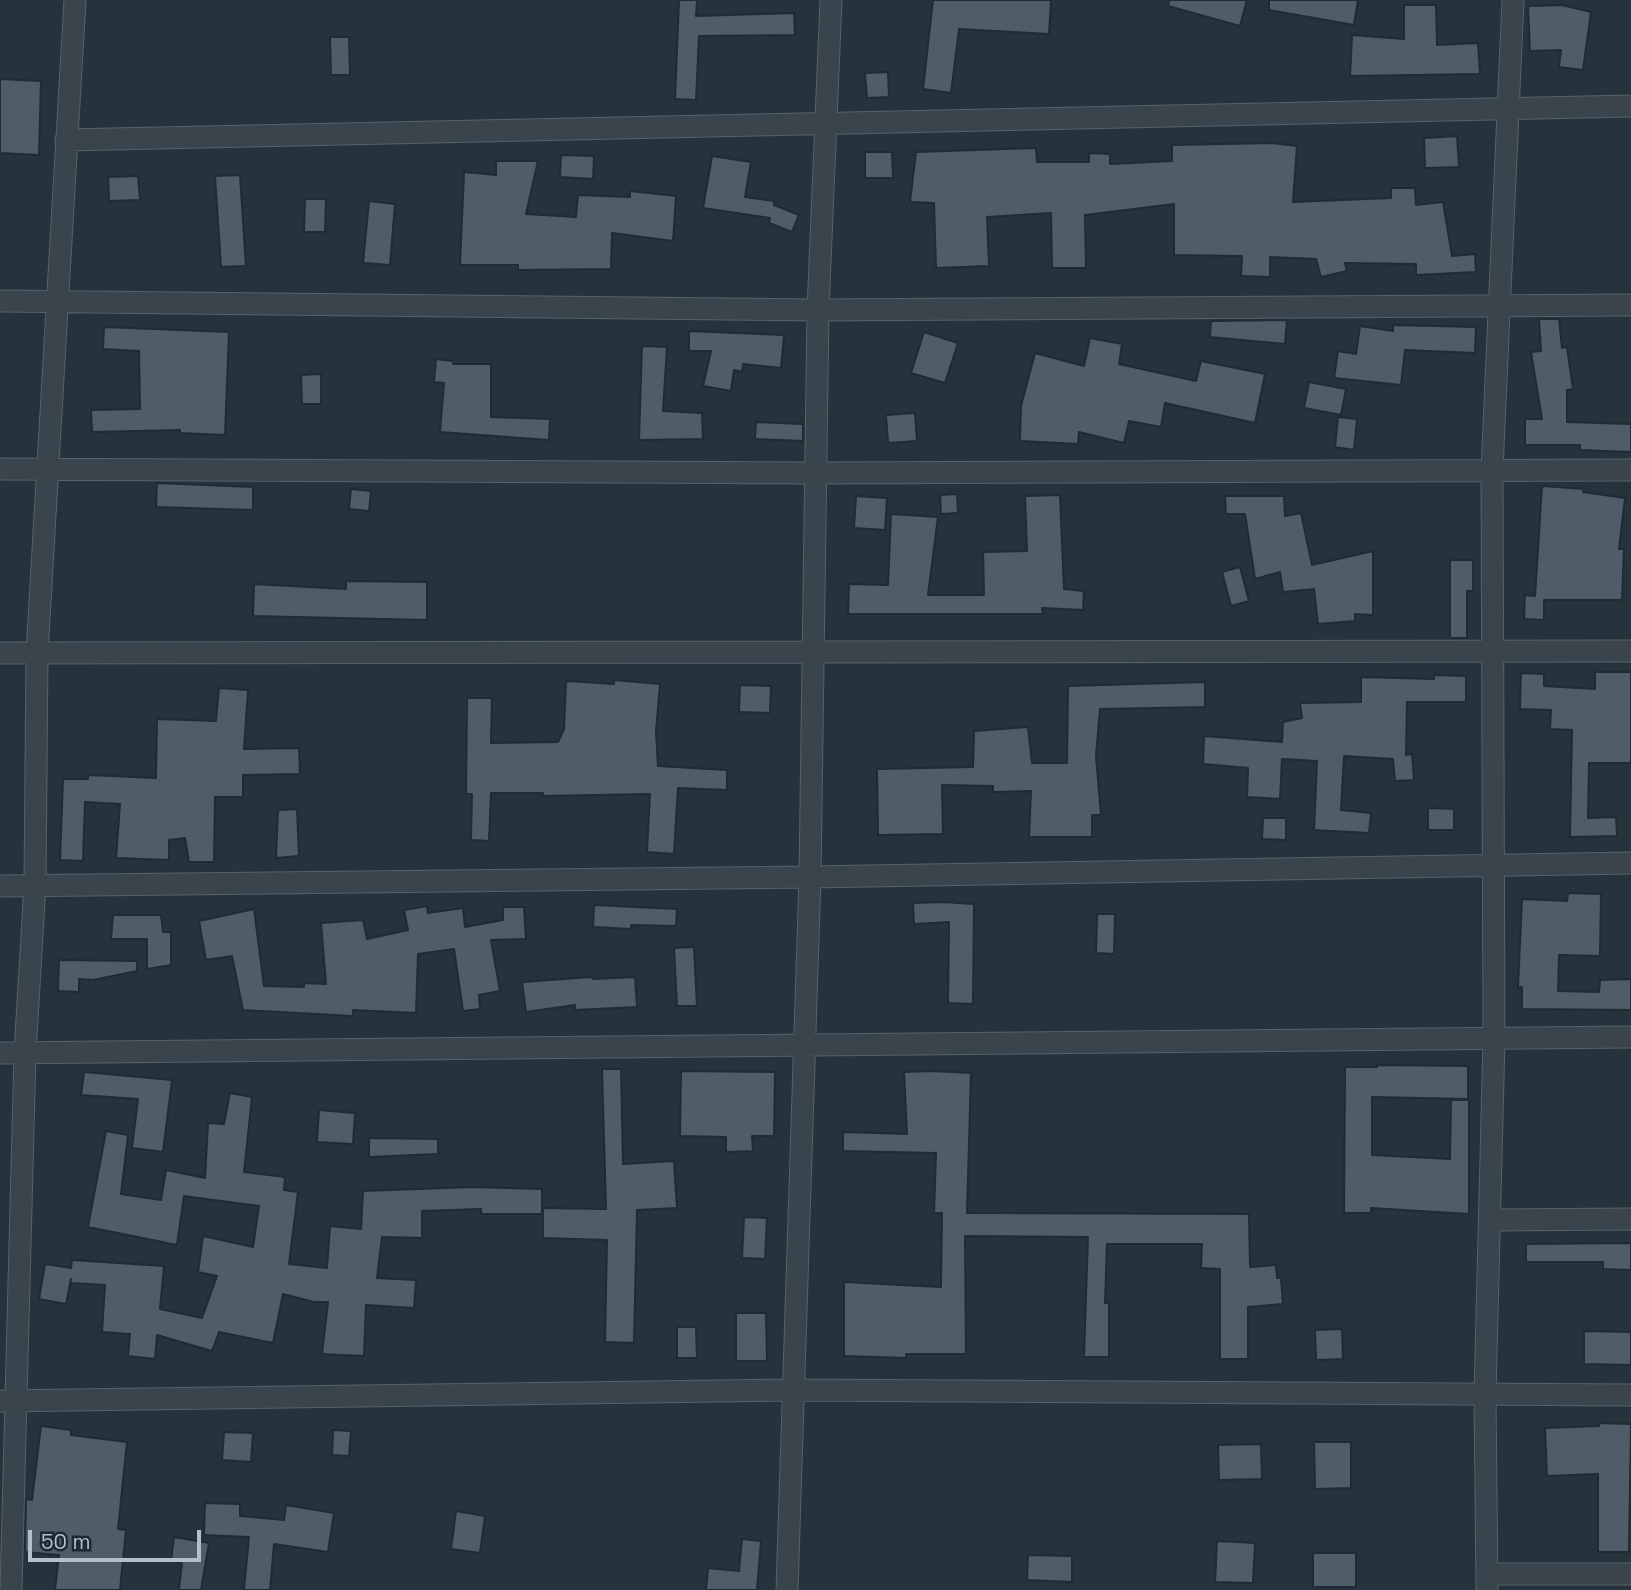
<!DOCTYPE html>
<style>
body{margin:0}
#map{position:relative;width:1631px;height:1590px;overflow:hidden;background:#25333c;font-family:"Space Grotesk",sans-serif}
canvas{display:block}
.scale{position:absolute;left:28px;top:1530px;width:173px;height:32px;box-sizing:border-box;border:4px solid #b5bfc8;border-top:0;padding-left:9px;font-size:21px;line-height:24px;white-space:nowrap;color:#b5bfc8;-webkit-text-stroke:5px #1e2932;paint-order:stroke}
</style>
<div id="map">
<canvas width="1631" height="1590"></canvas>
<div class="scale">50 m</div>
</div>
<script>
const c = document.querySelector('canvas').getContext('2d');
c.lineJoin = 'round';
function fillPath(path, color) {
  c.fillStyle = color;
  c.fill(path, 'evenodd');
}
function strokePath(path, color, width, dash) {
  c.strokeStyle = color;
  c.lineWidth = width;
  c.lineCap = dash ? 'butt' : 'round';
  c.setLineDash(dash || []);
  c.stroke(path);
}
const building = new Path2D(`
 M679 0H697L696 16 794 13 795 35 699 36 696 100 675 99Z
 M933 0H1051L1049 34 959 29 951 93 923 89Z
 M1169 0H1247L1240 26 1168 6Z
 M1269 0H1358L1354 25 1269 10Z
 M1404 5H1436L1437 45 1478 43 1480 74 1350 76 1352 35 1404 39Z
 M1562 5 1591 12 1583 70 1559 67 1561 50 1530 51 1528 6Z
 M330 37H349L350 75H331Z
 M888 72 889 97 867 98 865 73Z
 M0 79 41 81 39 155 0 153Z
 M1457 136 1459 167 1425 168 1424 138Z
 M1272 143 1297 146 1293 202 1391 198V188H1415L1416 205 1443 202 1452 256 1475 254 1476 272 1416 275V264L1345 263 1347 271 1321 277 1316 259 1270 257V277L1241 276 1242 256 1174 255V204L1085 215 1086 268H1052L1051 213 987 217 989 266 936 268 934 203 910 202 916 152 1036 148 1037 162H1089V153L1110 154V164L1172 161V145Z
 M865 152H892L893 178H865Z
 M561 155 594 156 593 179 560 177Z
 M712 156 751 162 745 197 774 201V205L799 215 792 232 769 223 770 218 703 208Z
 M496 161H538L526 214 576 217 578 195 630 197V191L676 196 673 241 612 233 611 269 518 270V265H460L464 172 496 175Z
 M240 175 246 266 221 267 215 176Z
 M138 176 140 200 109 201 108 177Z
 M305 199H326L325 232H304Z
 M369 201 395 204 390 265 363 263Z
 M1539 319H1559L1562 348 1567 347 1573 389 1567 390V422L1631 424V452L1580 450V445H1525V419H1542L1531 352 1541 351Z
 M1287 320 1285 344 1210 337 1211 321Z
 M1393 325 1476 327 1475 353 1405 350 1401 385 1334 378 1338 351 1356 354 1360 326 1393 331Z
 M104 327 229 332 225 435 180 433V430L92 432 91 410 140 409 139 351 103 349Z
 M689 331 784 335 781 368 743 364 742 372 734 370 731 391 703 386 711 351H689Z
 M924 332 958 343 945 383 911 373Z
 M1090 338 1122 344 1119 364 1196 381 1201 361 1265 374 1255 423 1165 403 1161 427 1129 421 1124 443 1079 432 1078 444 1020 441 1021 406 1035 353 1084 366Z
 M642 346 667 347 663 411 702 413 703 439 639 440Z
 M436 359 453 361V364H491V417L550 419 549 440 440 432 444 383 434 382Z
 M321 374V404H302L301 375Z
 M1309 382 1346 389 1341 415 1304 408Z
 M915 413 917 441 888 443 886 415Z
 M1338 417 1357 419 1354 450 1335 447Z
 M756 422 803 424V441L755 439Z
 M157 483 253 487V510L156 507Z
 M1542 486 1584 489 1583 492 1625 498 1619 549H1624L1622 600H1544V620L1524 619 1525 595 1535 596Z
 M351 489 371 491 369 511 349 509Z
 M957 494 958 513 941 514 940 495Z
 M1060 495 1064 589 1084 591 1083 610 1042 608 1043 614H848L849 584 888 585 891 514 938 517 928 595H984L983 552 1027 551 1025 496Z
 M856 496 887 498 885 530 854 528Z
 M1225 496H1284L1285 516 1301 513 1312 565 1373 551V615L1355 614V621L1318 624 1314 589 1283 592 1280 572 1255 579 1245 514H1226Z
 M1450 560H1473V591H1467V638H1450Z
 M1240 567 1249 601 1231 606 1222 572Z
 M346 581 427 582V620L253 616 254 584 346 589Z
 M1595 672H1631V763H1589L1588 818 1616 817 1617 836 1570 837 1572 730 1550 729 1551 710 1520 709 1521 673 1544 674V686L1595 689Z
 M1434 675 1466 676V702H1407L1406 755 1412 754 1414 780 1395 781 1393 759 1344 756 1341 810 1371 813 1369 833 1314 830 1317 761 1282 759 1280 799 1247 797 1248 768 1203 764 1204 736 1282 742 1283 722 1302 718 1300 703 1361 702V677L1434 679Z
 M614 680 660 684 656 731 658 766 727 770V790L678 788 674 854 647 852 650 794 543 796V793H491L489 841 471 840 472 794H466L467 698H492L491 743 558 742 564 729 566 681 614 684Z
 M1205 682V707L1100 709 1096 756 1101 815H1092V837H1029L1031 791 993 792V786L942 785 943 834 878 835 877 769 973 767 974 731 1028 727 1032 763H1067L1068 686Z
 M740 685 771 686 770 713 739 712Z
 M219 688 248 690 244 749 299 748 300 774 243 775V797H215L214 862H189L185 838 169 840V860L116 858 120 804 85 802 83 861 60 860 63 779H88V775L156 778 157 719 216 721Z
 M1428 808 1454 809V830H1428Z
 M297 809 299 856 276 858 278 810Z
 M1263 818H1286V840L1262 839Z
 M1568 893 1601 894 1600 956 1559 955 1558 991 1599 992 1600 980 1631 979V1010L1522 1009V987L1518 988 1522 899 1567 901Z
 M943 902 974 904 973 1004 948 1003 949 922 914 924 913 903Z
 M594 905 677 909 676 926 631 925V929L593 927Z
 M427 906 428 913 463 908 465 927 503 920V907H524L526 939 491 940 500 991 479 995 480 1009 463 1011 454 949 418 954 416 1013 353 1010V1016L243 1010 232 956 206 960 199 921 254 909 264 986 304 987V983L326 984 321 923 363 920 367 939 408 930 404 910Z
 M1097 914H1115L1114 954 1096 953Z
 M113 915H161L163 932H171V965L147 969V939H111Z
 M694 947 697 1006H677L674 948Z
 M59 960 137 961V971L93 980 79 979V992L58 991Z
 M592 977 593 979 635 977 637 1007 575 1010V1005L526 1012 522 982Z
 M1377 1065 1468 1066V1099L1372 1097V1155L1450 1159 1451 1100H1469V1214L1371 1208V1213H1344L1345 1067H1377Z
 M602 1069H621L623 1164 674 1161 677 1208 637 1210 634 1343 605 1342 607 1240 543 1238V1208L606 1209Z
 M681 1071 775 1072 774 1136H752L753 1151 726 1152V1137L680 1136Z
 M932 1071 971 1073 967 1213 1249 1214 1250 1267 1276 1265 1277 1278H1281L1283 1304 1248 1307V1359H1220V1269L1201 1268 1202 1244H1107L1105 1303H1109V1357H1084L1088 1237 965 1236 966 1354H906V1358L844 1356V1282L941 1287 942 1213H934L936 1153 843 1151V1132L907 1134 904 1072Z
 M84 1072 172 1080 163 1152 132 1148 138 1099 81 1095Z
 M230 1093 252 1097 244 1172 285 1177 284 1190 298 1192 289 1264 327 1268 330 1226 361 1229 363 1191 472 1187 542 1189V1214H481V1209L422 1211V1238L382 1237 377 1278 416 1280 414 1308 366 1305 364 1356 322 1354 328 1302H314L283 1294 273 1343 219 1332 212 1351 157 1335 155 1359 128 1356 130 1334 102 1332 105 1285 70 1283 71 1279 66 1304 39 1299 45 1264 71 1268 72 1260 164 1266 160 1309 202 1318 217 1276 198 1272 203 1236 253 1247 259 1206 184 1196 177 1245 88 1227 106 1131 128 1135 121 1194 161 1200 166 1170 205 1178 208 1123 224 1124Z
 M319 1110 355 1113 353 1144 317 1142Z
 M369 1138 438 1139V1154L369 1157Z
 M744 1217 767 1218 765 1259 742 1258Z
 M1631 1243V1270L1603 1269V1262H1526V1244Z
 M736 1313H766L767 1361H736Z
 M677 1327H696L697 1358H677Z
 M1342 1329 1343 1359 1316 1360 1315 1330Z
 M1584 1331 1631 1332V1365L1584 1364Z
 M1599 1423 1631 1424 1629 1552H1598V1474L1547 1476 1545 1428 1599 1426Z
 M41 1426 71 1430V1435L127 1442 118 1529 126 1530 120 1590H55L59 1555 25 1552 26 1499 32 1500Z
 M333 1430 351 1431 349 1456 332 1455Z
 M224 1432 253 1433 251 1462 222 1460Z
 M1314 1442H1351V1488L1315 1489Z
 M1261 1444 1262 1479 1219 1480 1218 1445Z
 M205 1503 240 1504V1516L284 1520 286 1505 334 1513 328 1552 274 1544 270 1590H244L249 1537 204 1535Z
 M456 1511 485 1516 480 1553 451 1549Z
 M174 1537 209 1543 201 1590H179L182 1563 171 1561Z
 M742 1539 761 1541 757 1590H706L708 1568 739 1571Z
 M1217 1541 1255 1543 1253 1583 1215 1582Z
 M1313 1553H1356V1587H1313Z
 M1028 1555 1072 1556V1582L1027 1580Z`);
fillPath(building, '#4e5d67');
strokePath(building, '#202b34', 2);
const minor = new Path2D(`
 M66 140 1631 106
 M0 301 818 310 1631 305
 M0 469 815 473 1631 470
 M0 653 1631 651
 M0 886 810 877 1631 863
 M0 1053 1631 1037
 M1491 1220 1631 1219
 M0 1401 791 1390 1631 1395
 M1487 1574H1631
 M11 1590 25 1053 35 885 37 653 75 0
 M787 1590 810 877 818 310 831 0
 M1487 1590 1485 1394 1494 1038 1492 470 1513 0`);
strokePath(minor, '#57626b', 23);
strokePath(minor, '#39444d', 21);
</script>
